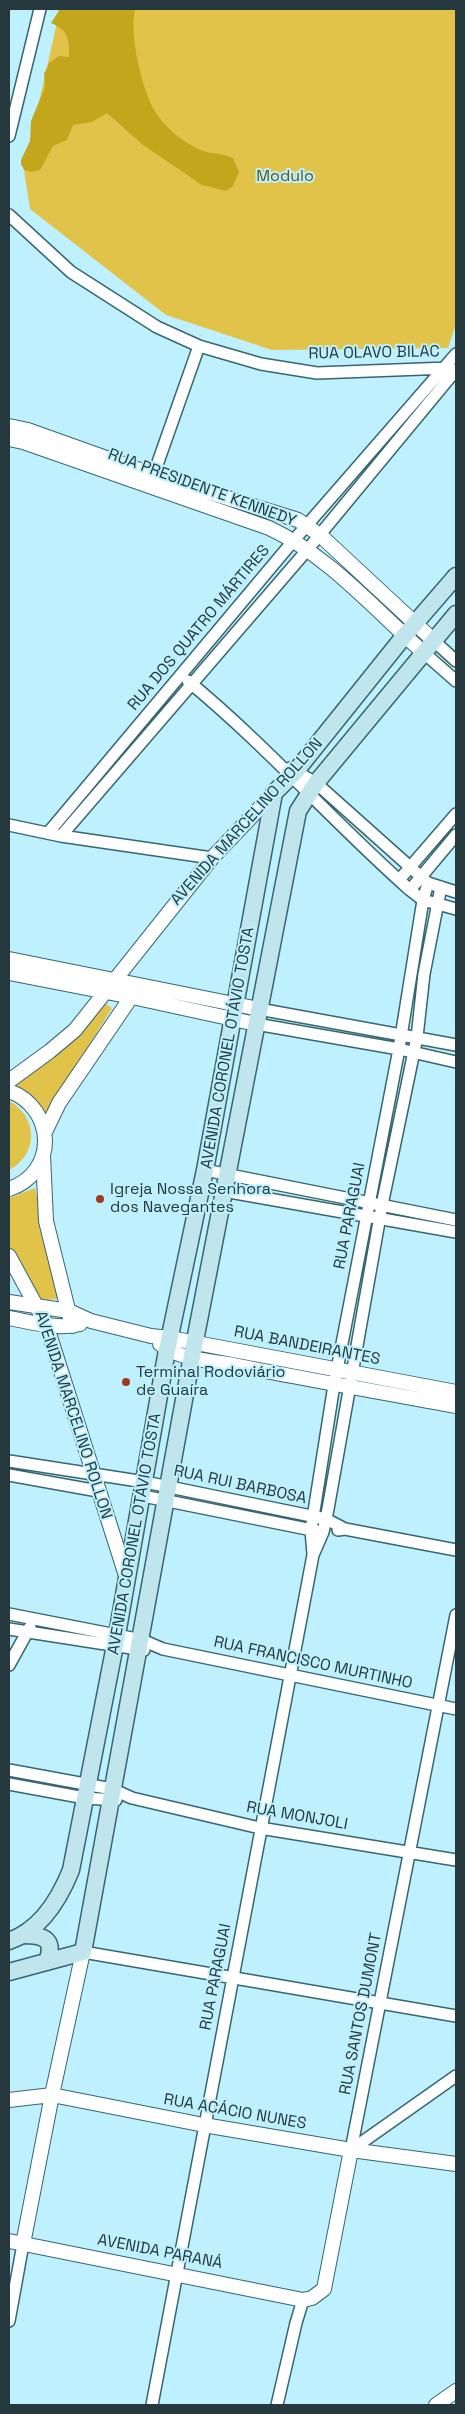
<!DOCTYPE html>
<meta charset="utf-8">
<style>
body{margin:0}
#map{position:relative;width:465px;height:2414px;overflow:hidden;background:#bef0fd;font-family:"Space Grotesk",sans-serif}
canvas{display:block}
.frame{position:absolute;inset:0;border:10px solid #24383d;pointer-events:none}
</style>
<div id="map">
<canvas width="465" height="2414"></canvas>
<div class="frame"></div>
</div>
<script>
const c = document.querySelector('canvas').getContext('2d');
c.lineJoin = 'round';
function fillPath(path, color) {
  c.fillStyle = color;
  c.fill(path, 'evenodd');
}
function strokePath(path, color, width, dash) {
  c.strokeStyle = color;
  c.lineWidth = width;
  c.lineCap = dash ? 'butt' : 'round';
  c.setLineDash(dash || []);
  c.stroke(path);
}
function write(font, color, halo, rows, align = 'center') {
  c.font = font + ' "Space Grotesk",sans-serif';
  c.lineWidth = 4;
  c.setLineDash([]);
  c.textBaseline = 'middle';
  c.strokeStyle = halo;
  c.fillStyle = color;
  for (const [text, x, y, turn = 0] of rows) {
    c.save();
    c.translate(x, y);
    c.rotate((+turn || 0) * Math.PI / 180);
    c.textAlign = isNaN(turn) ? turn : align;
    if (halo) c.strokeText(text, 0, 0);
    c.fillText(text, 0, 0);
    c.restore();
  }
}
fillPath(new Path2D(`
 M60 9H456V324L448 348 272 350 166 315 30 209 24 170Z
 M100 1000 112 1008 44 1118 9 1088Z
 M9 1101C38 1116 39 1155 9 1170Z
 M35 1188 59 1299 35 1300 9 1252V1198Z`), '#e1c34a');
fillPath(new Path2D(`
 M60 9H135C129 32 141 84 152 106 159 120 173 134 186 142 191 145 198 149 203 151 213 154 223 153 233 158L239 172 233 186 226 191 202 185 143 145 107 113 92 122 73 125 67 140 53 146 40 170 31 172 24 170 21 164V160L30 141 31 121 45 87 44 74 49 63 59 56 69 57C70 39 68 30 51 23Z`), '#c4a61d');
const minor = new Path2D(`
 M9 136 40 9
 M9 215 71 272 157 327 199 346 261 364 317 373 448 368
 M151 482 199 346
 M433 640 456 661
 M423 652 456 681
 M188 681C267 746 334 823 410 890L423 900 456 909
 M290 768 316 783 428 883 456 892
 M9 825 61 836 212 858
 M48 833 294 540 456 354
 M61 836 308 549 456 370
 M399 880 456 814
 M410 890 456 835
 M259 1009 456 1045
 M256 1024 399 1049 456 1062
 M205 1170 456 1220
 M201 1187 456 1232
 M9 1461 145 1482 326 1519 345 1529
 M9 1475 98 1491
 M143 1496 317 1531
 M338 1530 345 1529 456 1550
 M313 1554 311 1530 334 1385 399 1049 423 900 428 883
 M9 1614 142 1640 163 1649 456 1709
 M9 1629 144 1650
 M9 1665 30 1627
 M9 1770 112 1789 132 1798 260 1828 456 1860
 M9 1784 85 1798 116 1800
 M83 1952 456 2016
 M351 2150 456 1615
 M351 2150 456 2076
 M9 2321 23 2244
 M152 2405 313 1555 323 1532 328 1509 382 1205 417 1037 424 974 441 887
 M277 2405 296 2323 303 2300`);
const tertiary = new Path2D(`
 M9 426 28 430 154 475 298 520 320 535 433 640
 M9 439 23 442 269 528C328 555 375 610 423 652
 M9 959 259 1009
 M9 973 132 997 256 1024
 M9 1081 50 1051 75 1030 212 858 274 793
 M9 1091C56 1108 58 1173 9 1189
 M45 1132 59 1103 136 990
 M43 1155 46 1221 72 1326
 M9 1256 46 1324 127 1579
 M9 1302 69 1311 91 1321 151 1336 170 1338 456 1392
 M9 1318C31 1322 58 1330 80 1324
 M160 1344C179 1360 215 1361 239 1366 311 1380 384 1393 456 1406
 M9 2100 52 2095 204 2125 351 2150 456 2164
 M9 2241 303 2300 312 2298 324 2289 351 2150
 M23 2244 52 2095 83 1952
 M436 2405 456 2391`);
const secondary = new Path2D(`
 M24 1935C45 1935 55 1940 47 1962
 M9 1941C41 1930 59 1900 71 1870L117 1635 167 1350 205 1170 274 793 296 771 405 635 456 576
 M9 1972 83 1952 192 1356 298 811 316 783 456 614`);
strokePath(minor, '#376671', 14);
strokePath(tertiary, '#376671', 16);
strokePath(secondary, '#376671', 19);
strokePath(minor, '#fff', 11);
strokePath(tertiary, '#fff', 14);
strokePath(secondary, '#c1e5ec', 16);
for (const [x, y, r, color] of [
 [100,1199,5,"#a23a1f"],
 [126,1382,5,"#a23a1f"]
]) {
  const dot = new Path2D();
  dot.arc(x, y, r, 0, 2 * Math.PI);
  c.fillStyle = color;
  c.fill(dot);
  strokePath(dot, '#bef0fd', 2);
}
write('16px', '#5e5221', '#bef0fd', [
 ["Modulo",285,177]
]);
write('16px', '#24383d', '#bef0fd', [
 ["RUA OLAVO BILAC",374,353,-1],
 ["RUA PRESIDENTE KENNEDY",202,488,20],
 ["RUA DOS QUATRO MÁRTIRES",199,628,-50],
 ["AVENIDA MARCELINO ROLLON",247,822,-48],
 ["AVENIDA CORONEL OTÁVIO TOSTA",228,1048,-80],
 ["RUA PARAGUAI",350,1216,-79],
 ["RUA BANDEIRANTES",307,1346,11],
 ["AVENIDA MARCELINO ROLLON",73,1415,72],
 ["RUA RUI BARBOSA",240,1485,12],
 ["AVENIDA CORONEL OTÁVIO TOSTA",135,1534,-80],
 ["RUA FRANCISCO MURTINHO",313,1663,12],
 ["RUA MONJOLI",297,1816,10],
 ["RUA PARAGUAI",216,1977,-79],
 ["RUA SANTOS DUMONT",361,2014,-79],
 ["RUA ACÁCIO NUNES",235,2112,10],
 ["AVENIDA PARANÁ",160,2252,11]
]);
write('16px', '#24383d', '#bef0fd', [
 ["Igreja Nossa Senhora",110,1190],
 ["dos Navegantes",110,1208],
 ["Terminal Rodoviário",136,1373],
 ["de Guaíra",136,1391]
], 'left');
</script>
